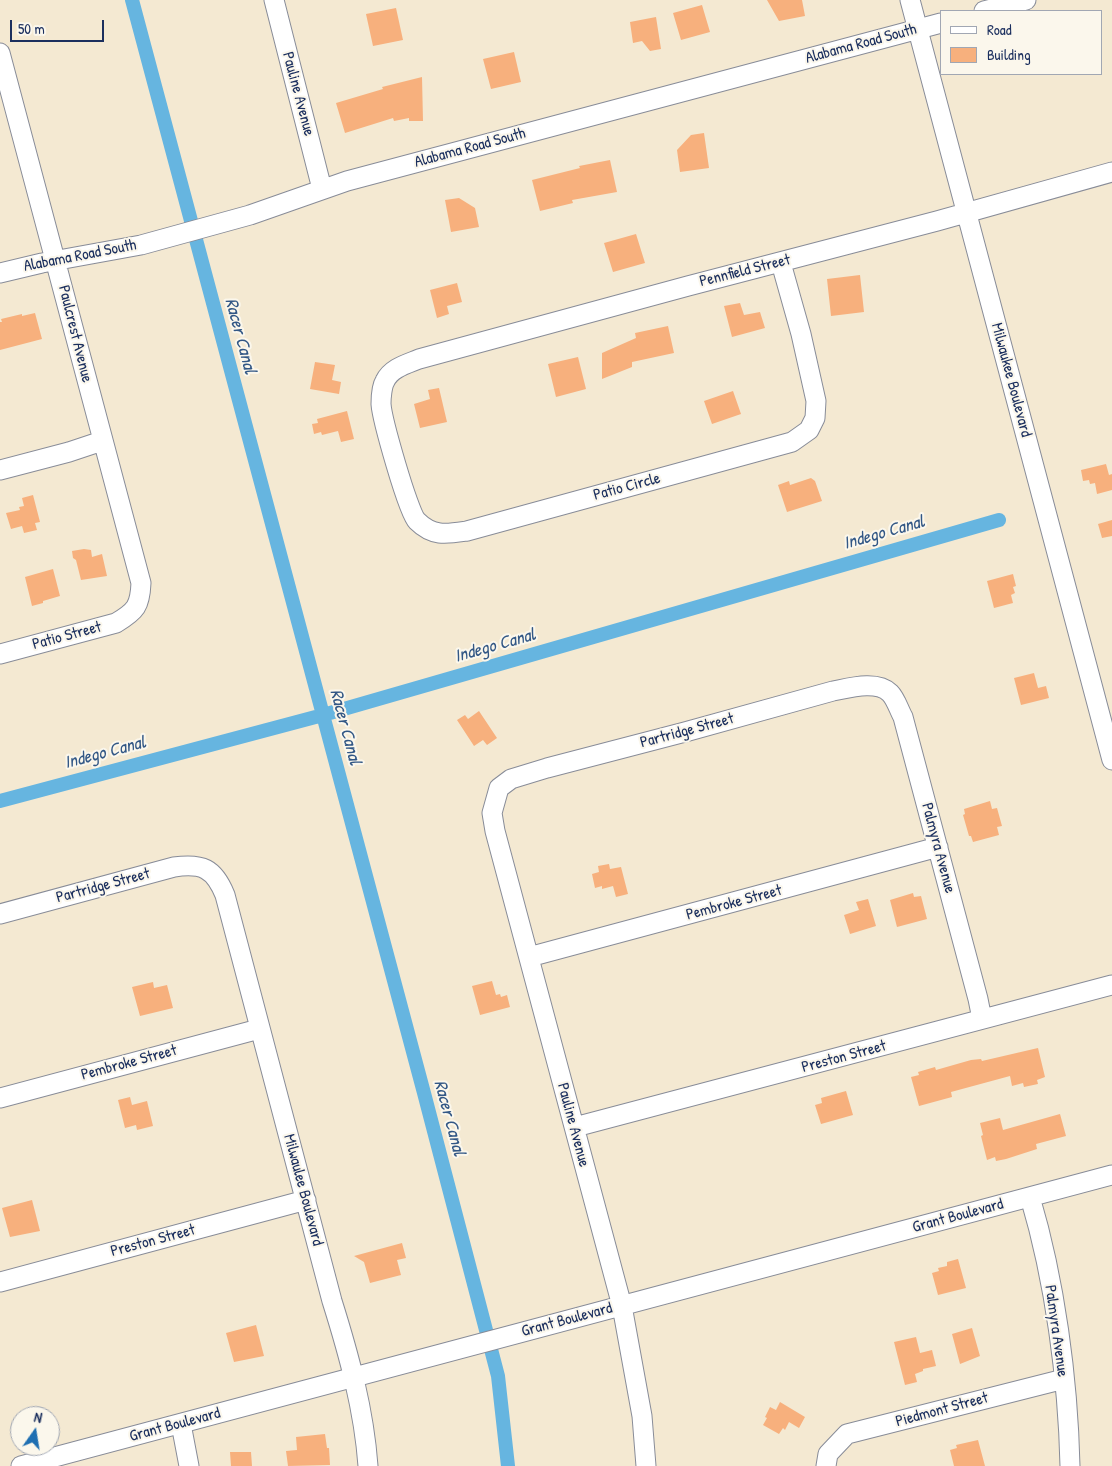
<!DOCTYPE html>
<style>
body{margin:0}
#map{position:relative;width:1112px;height:1466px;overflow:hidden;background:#f4e9d2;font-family:"Patrick Hand",sans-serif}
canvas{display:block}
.legend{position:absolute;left:940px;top:10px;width:162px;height:65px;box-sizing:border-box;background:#fbf7ec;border:1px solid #a1a7b3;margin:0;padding:6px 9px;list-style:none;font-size:15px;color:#1b2f5e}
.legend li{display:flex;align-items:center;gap:10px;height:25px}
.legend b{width:25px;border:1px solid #a1a7b3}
.north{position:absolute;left:10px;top:1406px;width:50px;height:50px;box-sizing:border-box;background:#fbf7ec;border:1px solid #a1a7b3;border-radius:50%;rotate:13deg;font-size:14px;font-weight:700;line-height:20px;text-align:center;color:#1b2f5e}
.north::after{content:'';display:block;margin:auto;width:18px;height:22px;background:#1f6fb2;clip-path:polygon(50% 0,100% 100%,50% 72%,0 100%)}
.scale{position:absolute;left:10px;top:20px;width:94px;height:22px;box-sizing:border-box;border:2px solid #1b2f5e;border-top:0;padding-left:6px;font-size:15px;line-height:18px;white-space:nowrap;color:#1b2f5e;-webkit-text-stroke:4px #fbf7ec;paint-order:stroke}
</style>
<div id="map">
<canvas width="1112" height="1466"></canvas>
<ul class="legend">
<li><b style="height:6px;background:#fff"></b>Road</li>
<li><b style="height:14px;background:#f7b07d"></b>Building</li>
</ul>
<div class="north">N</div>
<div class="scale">50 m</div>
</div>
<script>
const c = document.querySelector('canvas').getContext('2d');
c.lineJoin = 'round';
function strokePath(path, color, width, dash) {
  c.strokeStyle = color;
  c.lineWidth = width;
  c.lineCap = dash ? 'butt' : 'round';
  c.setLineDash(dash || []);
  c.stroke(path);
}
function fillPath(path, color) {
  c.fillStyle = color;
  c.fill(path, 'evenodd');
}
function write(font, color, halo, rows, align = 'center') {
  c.font = font + ' "Patrick Hand",sans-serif';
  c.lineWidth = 4;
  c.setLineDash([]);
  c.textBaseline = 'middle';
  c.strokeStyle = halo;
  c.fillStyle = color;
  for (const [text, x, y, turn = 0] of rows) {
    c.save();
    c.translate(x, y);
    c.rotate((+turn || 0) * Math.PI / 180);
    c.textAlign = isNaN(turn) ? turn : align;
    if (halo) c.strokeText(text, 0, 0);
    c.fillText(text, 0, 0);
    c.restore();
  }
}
strokePath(new Path2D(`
 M132 0 424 1093 498 1376 508 1466
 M0 801 323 715 999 520`), '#66b5e0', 14);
fillPath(new Path2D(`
 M767 0H802L805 16 779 21Z
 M702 5 710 32 681 40 673 13Z
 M396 8 403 40 373 46 366 14Z
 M656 17 661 49 650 51 642 41 633 43 630 22Z
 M514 52 521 82 491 89 483 59Z
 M422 77 423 121H409V118L394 121 393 118 345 133 336 103 383 89 382 87Z
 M704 133 709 168 680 172 677 150 691 135Z
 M610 160 617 192 572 200 573 203 540 211 532 180 580 168 579 166Z
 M459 198 475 208 479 227 451 232 445 200Z
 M636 234 645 263 613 272 604 243Z
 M860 275 864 312 831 316 827 279Z
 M457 283 462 302 447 306 449 314 437 318 430 290Z
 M740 303 744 315 760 312 765 328 732 337 724 306Z
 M35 313 42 339 0 350V322H2L1 319 22 314V316Z
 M668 326 674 353 632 362V367L602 379V353L636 338 635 333Z
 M578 357 586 389 556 397 548 364Z
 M315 362 335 365 332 380 341 382 339 394 310 389Z
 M439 388 447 422 420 428 414 404 430 399 428 390Z
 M733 391 741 414 712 424 704 401Z
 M347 411 354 439 341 442 338 431 322 435 321 432 314 434 312 424 318 423 317 419Z
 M1106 464 1109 475 1112 474V490L1097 494 1095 483 1090 484 1089 480 1083 481 1081 470Z
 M811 478 815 481 822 501 787 512 778 485 789 481 790 485Z
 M33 495 40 522 35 523 37 530 24 533 22 526 11 529 6 513 20 510 19 507 24 506 22 498Z
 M1112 520V536L1102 538 1098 524Z
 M84 549 91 550 92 557 102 554 107 576 81 580 76 560 73 558 72 551Z
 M53 569 60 596 43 601V603L32 606 25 577Z
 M1013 574 1016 586 1013 587 1015 593 1011 595 1013 603 994 608 987 581Z
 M1034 673 1038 688 1046 686 1049 698 1021 705 1014 678Z
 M479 711 497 738 487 745 483 740 474 746 457 720 465 715 468 719Z
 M990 801 992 809 997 808 1002 826 997 827 999 835 973 842 971 836H969L963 815 965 814 964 809Z
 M609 864 610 869 621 867 628 894 616 897 613 886 602 889V886L595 888 592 874 599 872 598 866Z
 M913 893 914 897 921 896 927 919 897 927 890 900Z
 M868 899 876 926 850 934 844 915 859 910 856 902Z
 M492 981 496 995 500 994 501 997 507 995 510 1007 480 1015 472 986Z
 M153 982 154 988 167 985 173 1008 140 1016 132 987Z
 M1038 1048 1045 1077 1037 1080 1038 1084 1024 1087 1023 1083 1012 1086 1010 1076 951 1092 952 1097 919 1106 911 1077 919 1075 918 1072 935 1067 936 1070 971 1060 981 1059 982 1061Z
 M846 1091 853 1115 821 1124 815 1105 822 1103 821 1098Z
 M130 1097 132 1105 147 1101 153 1126 137 1130 136 1125 125 1128 118 1100Z
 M1060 1114 1066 1136 1036 1144 1037 1149 1006 1159 996 1161 995 1157 987 1160 981 1136 983 1135 980 1123 1000 1118 1003 1130Z
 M32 1200 40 1231 10 1237 2 1208Z
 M402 1243 406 1258 397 1260 401 1275 370 1283 364 1262 354 1256Z
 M958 1259 966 1288 938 1295 932 1273 939 1271 938 1268 947 1266V1262Z
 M256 1325 264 1356 234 1362 226 1333Z
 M972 1328 980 1356 960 1364 952 1334Z
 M916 1337 920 1353 932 1350 936 1366 923 1369V1371L915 1374 917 1382 905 1385 894 1342Z
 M780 1402 805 1417 799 1428 789 1422 785 1430 783 1428 779 1434 763 1425 767 1418 765 1417 770 1407 776 1410Z
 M325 1434 327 1448H329L330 1465 288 1466 286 1451 297 1450 296 1437Z
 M978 1440 985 1466H954L950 1450 957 1448 956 1445Z
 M230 1452H251L252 1466H231Z`), '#f7b07d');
const minor = new Path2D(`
 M274 0 322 189
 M910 0 1112 760
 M984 11 1026 0
 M0 53 141 583C140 606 136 611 116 623L0 654
 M781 263 801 334 816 401 815 418 809 430 792 442 467 531C447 534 433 537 417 521 408 512 382 419 381 404 381 398 382 386 385 381 391 368 407 364 419 359L688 286 937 221 1112 172
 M0 273 42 263 141 245 250 215 347 181 941 23
 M0 470 69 452 102 441
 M0 914 174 867C202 863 214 868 225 895L332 1301C349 1355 364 1410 368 1466
 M529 957 938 847
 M0 1098 259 1029
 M575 1127 1112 985
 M1030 1197C1055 1281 1068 1379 1070 1466
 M0 1282 306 1200
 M181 1424 189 1466
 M21 1466 1112 1175
 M646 1466 642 1416 622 1306 495 831 492 813 499 788 511 779 547 768 685 732 833 691C849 688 877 680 890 693 896 699 899 710 903 717L978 999 982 1019
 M826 1466 828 1454 847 1434 1064 1379`);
strokePath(minor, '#888c98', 21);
strokePath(minor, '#fff', 19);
write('16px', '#1b2f5e', '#fbf7ec', [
 ["Alabama Road South",861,44,-15],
 ["Pauline Avenue",298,94,75],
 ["Alabama Road South",470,148,-15],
 ["Alabama Road South",80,256,-11],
 ["Pennfield Street",745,271,-14],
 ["Paulcrest Avenue",75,334,76],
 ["Milwaukee Boulevard",1011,380,75],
 ["Patio Circle",627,487,-15],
 ["Patio Street",67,636,-15],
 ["Partridge Street",687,731,-15],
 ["Palmyra Avenue",938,848,75],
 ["Partridge Street",103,886,-15],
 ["Pembroke Street",734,903,-15],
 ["Preston Street",844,1057,-15],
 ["Pembroke Street",129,1063,-15],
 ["Pauline Avenue",573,1125,75],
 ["Milwaulee Boulevard",303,1190,75],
 ["Grant Boulevard",958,1216,-15],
 ["Preston Street",153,1241,-15],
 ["Grant Boulevard",567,1320,-15],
 ["Palmyra Avenue",1056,1331,82],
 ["Piedmont Street",942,1410,-15],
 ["Grant Boulevard",175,1425,-15]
]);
write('italic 18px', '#325785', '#fbf7ec', [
 ["Racer Canal",240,336,75],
 ["Indego Canal",884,533,-16],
 ["Indego Canal",495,646,-16],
 ["Racer Canal",345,727,75],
 ["Indego Canal",105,753,-15],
 ["Racer Canal",449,1118,75]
]);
</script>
